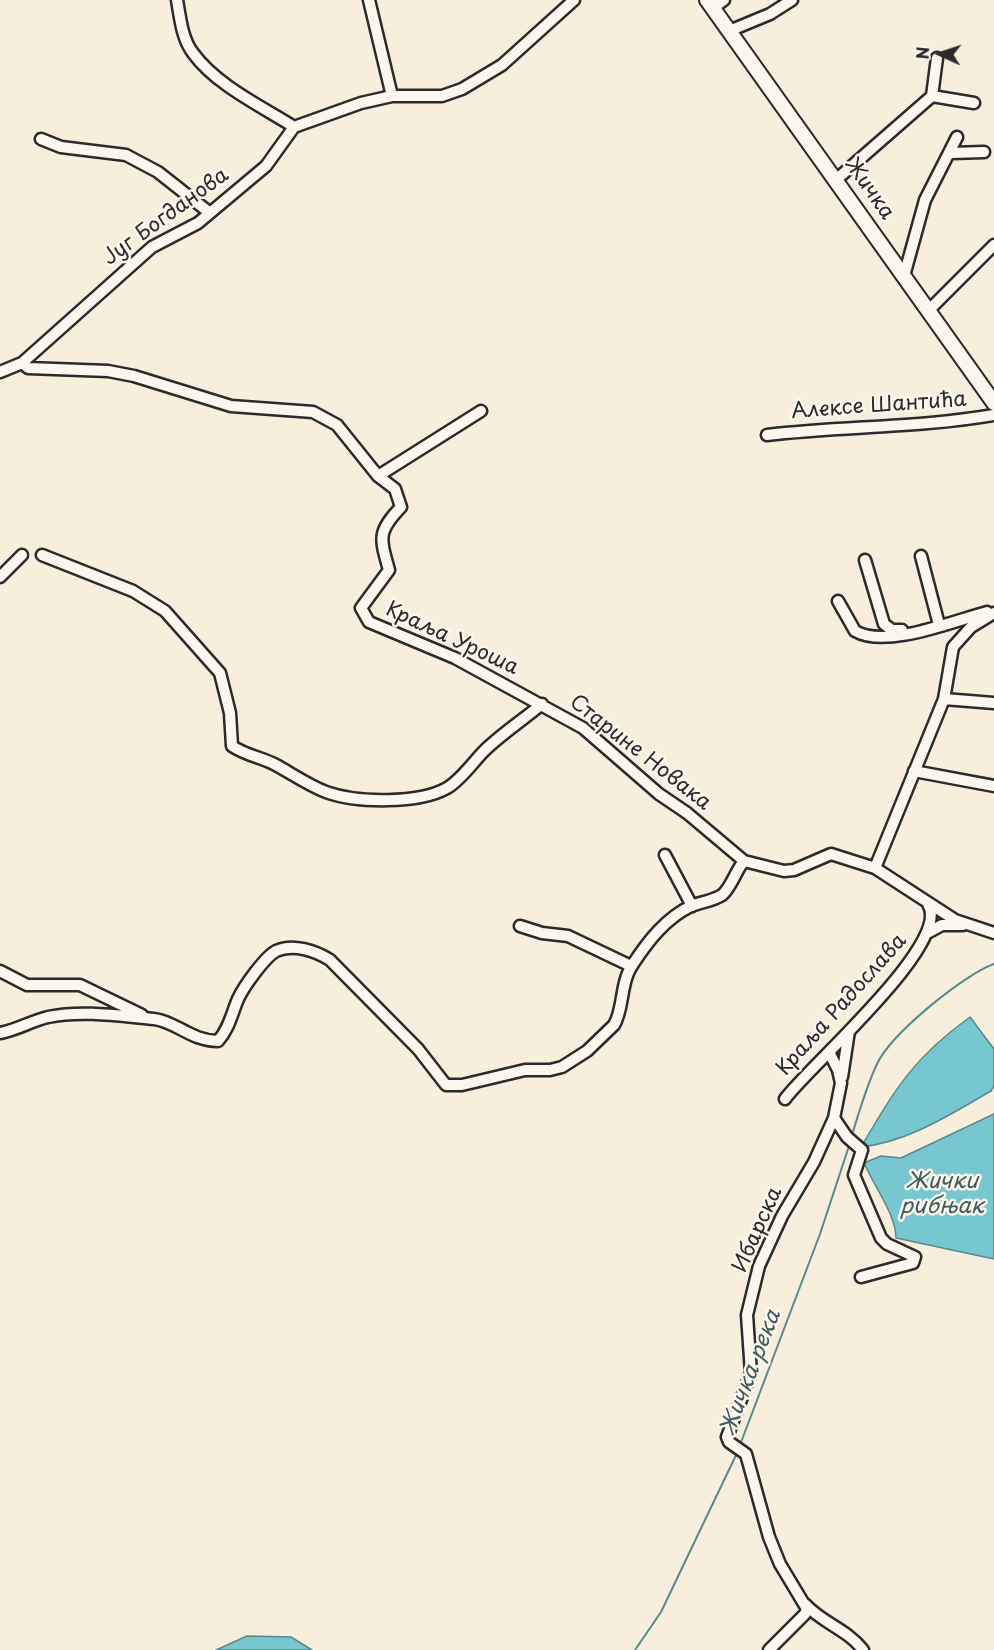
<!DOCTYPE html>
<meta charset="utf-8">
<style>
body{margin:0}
#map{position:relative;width:994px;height:1650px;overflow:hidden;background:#f7eedc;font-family:"Playpen Sans",sans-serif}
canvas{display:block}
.north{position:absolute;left:910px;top:24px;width:60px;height:60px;-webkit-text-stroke:4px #fbf7ec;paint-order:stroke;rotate:273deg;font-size:16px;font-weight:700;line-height:24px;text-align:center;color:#2b2b2b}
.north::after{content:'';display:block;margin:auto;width:21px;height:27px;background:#2b2b2b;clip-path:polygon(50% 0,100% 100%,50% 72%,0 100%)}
</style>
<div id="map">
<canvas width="994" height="1650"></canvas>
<div class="north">N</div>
</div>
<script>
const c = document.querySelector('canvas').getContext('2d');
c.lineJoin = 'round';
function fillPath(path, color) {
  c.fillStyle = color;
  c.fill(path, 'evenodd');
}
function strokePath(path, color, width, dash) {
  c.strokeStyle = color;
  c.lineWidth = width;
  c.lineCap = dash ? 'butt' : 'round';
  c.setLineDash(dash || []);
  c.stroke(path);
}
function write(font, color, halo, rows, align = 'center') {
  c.font = font + ' "Playpen Sans",sans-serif';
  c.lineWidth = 5;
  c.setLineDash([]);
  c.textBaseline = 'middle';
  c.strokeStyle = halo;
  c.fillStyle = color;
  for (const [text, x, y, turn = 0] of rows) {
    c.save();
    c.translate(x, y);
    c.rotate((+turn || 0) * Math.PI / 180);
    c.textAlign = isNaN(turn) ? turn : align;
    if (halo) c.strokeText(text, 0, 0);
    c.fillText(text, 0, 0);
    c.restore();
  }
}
const water = new Path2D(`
 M970 1017 994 1049V1086L991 1091C951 1114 908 1142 861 1147 896 1088 913 1058 970 1017Z
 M994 1114V1259L896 1238C896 1215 874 1186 864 1163L881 1156 901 1158Z
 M247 1636 291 1637 312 1650H216Z`);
fillPath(water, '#76c7d0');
strokePath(water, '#58898e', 1.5);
strokePath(new Path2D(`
 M851 1138C859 1113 866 1087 877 1064 891 1034 963 975 994 964
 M740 1445 820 1234 850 1143
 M635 1650 661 1612 737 1453`), '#58898e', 2);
const minor = new Path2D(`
 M177 0C180 17 182 39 193 53 216 85 261 106 294 127
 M369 0 392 96
 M713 8 724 0
 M729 31 770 14 792 0
 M932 96 937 58
 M41 139 61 147 126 155 158 172 210 213
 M951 153 984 152
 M837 179 932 96 974 103
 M904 276 925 200 957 137
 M928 311 994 245
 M22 363 28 368 108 371 134 376 231 406 313 412 337 425 378 476 395 489 401 507C377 532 380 538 389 570L361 608 369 622 455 658 583 728 659 794 687 813 744 861 784 871 794 870 831 854 875 868 955 920 994 933
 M0 372 22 363 152 247 198 223 266 166 294 127 361 103 392 96H442L462 89 502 65 574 0
 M767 435C843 426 918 428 994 415
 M378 476 481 411
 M42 555 133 591 165 611 220 673 230 713 232 746C245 755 260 757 274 764 291 773 308 785 326 792 356 803 419 804 447 788 461 780 473 762 485 750 503 733 524 719 542 704
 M921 556 938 621
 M865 560 884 624 892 630H902
 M0 577 22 555
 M838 601 855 631C886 649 953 621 987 612
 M944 699 994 703
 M914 771 994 786
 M665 855 692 906
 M875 868 944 699 953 647 971 627 994 613
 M520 926 542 933 568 936 631 966
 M929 932 942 925H963
 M0 971 27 985H80L142 1015
 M0 1033C17 1030 31 1021 48 1017 82 1010 120 1016 154 1019 175 1021 191 1041 218 1041 229 1029 232 1013 238 999 244 986 265 957 276 951 293 943 316 951 330 960L418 1049 446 1085H462L525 1070H550L562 1067 587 1051 614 1025C624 1009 620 982 633 964 648 941 666 918 691 906 701 902 713 901 722 895 731 888 736 870 744 861
 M842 1077 849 1031
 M785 1099C809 1066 953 943 928 904
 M834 1118 847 1137 862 1150 854 1175 881 1238 887 1244 915 1257 913 1263 861 1277
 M805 1604C822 1623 847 1629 863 1650
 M769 1650 805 1614 807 1609 780 1564 769 1537 746 1454 729 1442 727 1437 751 1373 747 1315 759 1266 782 1216 814 1162 834 1118 841 1083 838 1070 829 1052`);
const major = new Path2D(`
 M707 0 994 403`);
strokePath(minor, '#2b2b2b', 15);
strokePath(major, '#2b2b2b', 18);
strokePath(minor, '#fbf7ec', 10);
strokePath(major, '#fbf7ec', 14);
write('21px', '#2b2b2b', '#fbf7ec', [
 ["Жичка",869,189,55],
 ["Југ Богданова",166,217,-36],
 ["Алексе Шантића",879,406,-4],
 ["Краља Уроша",452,639,25],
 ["Старине Новака",640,753,38],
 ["Краља Радослава",842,1005,-48],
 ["Ибарска",758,1230,-66]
]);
write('italic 22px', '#425a5d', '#fbf7ec', [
 ["Жички",942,1182],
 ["рибњак",942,1207],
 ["Жичка река",751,1373,-69]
]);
</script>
